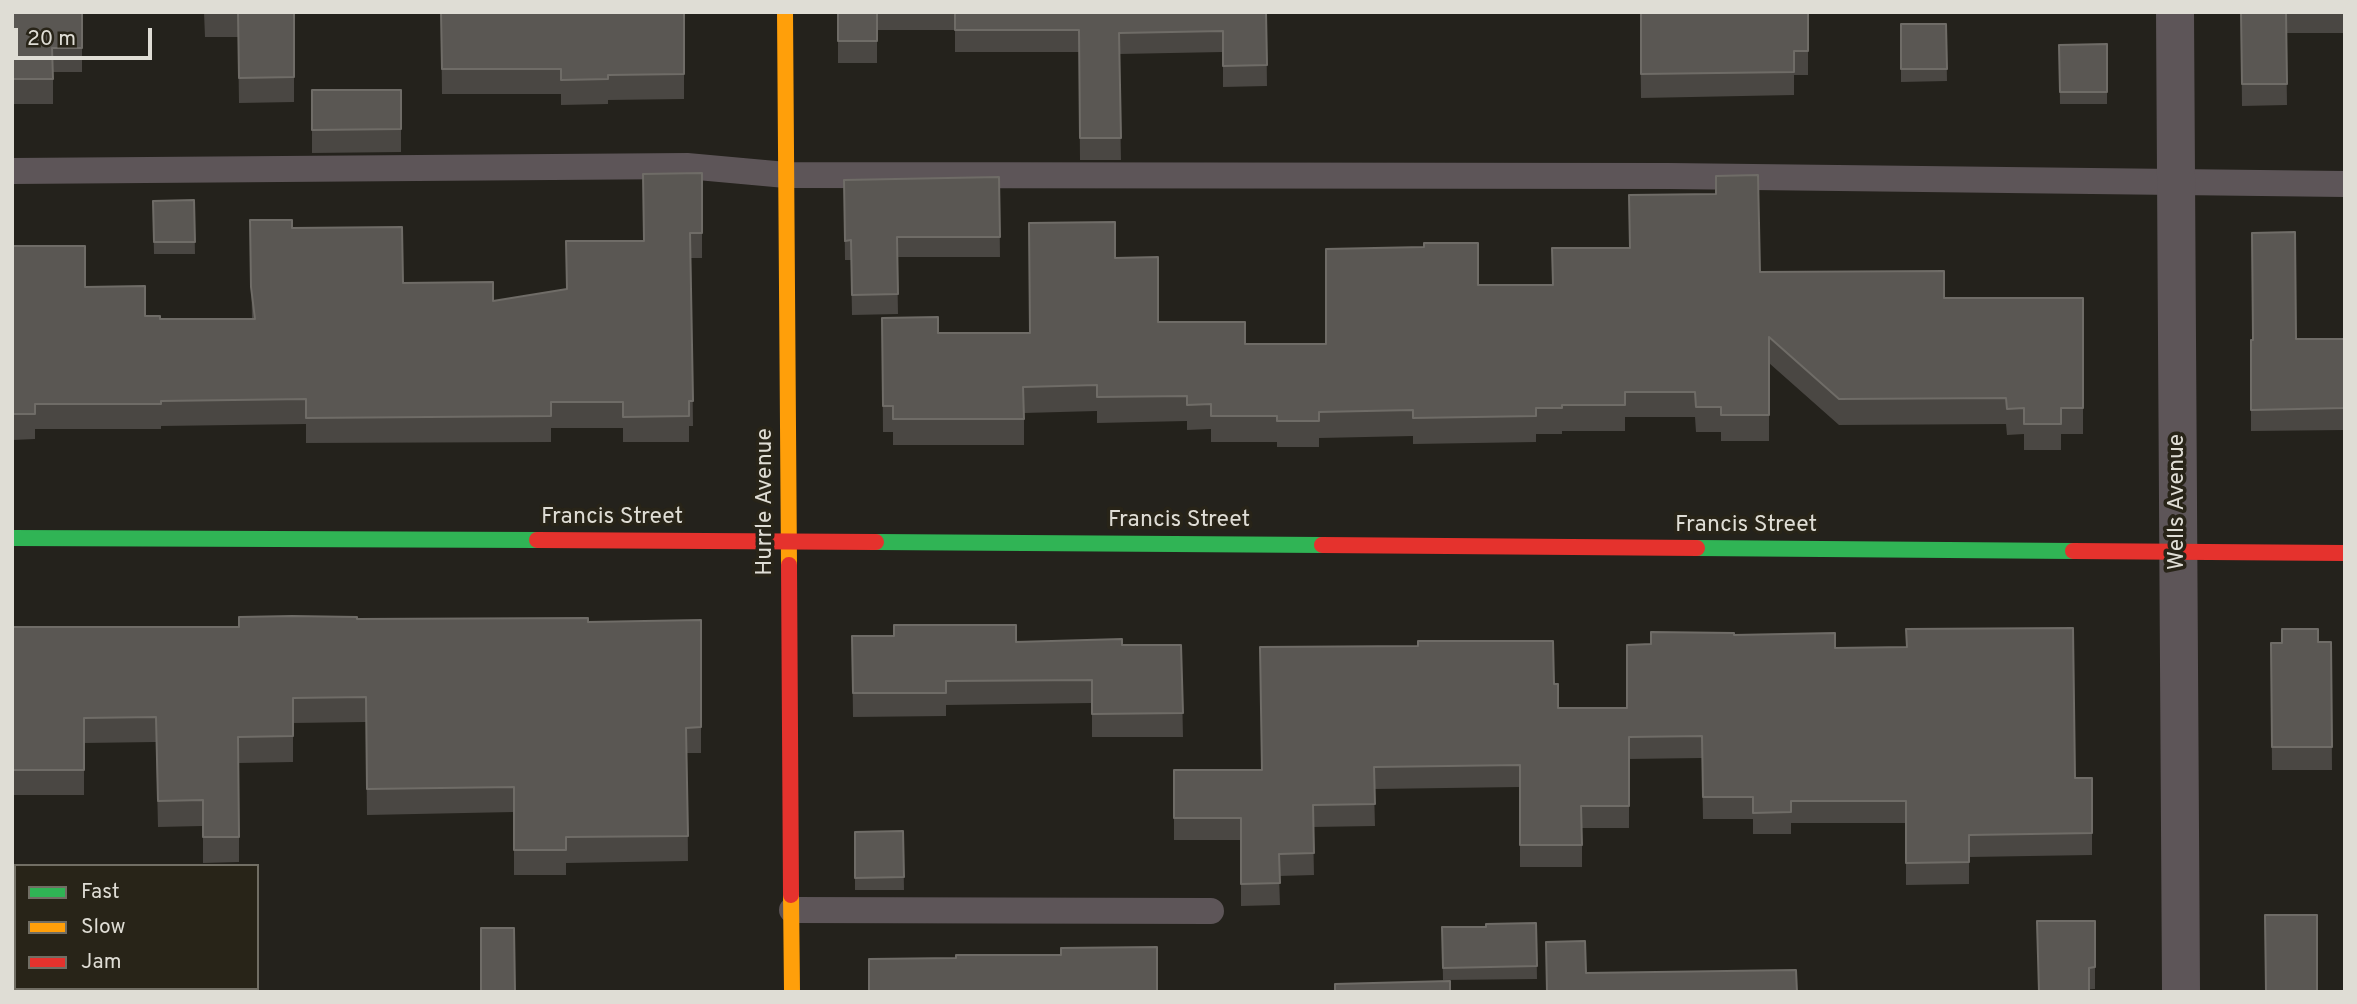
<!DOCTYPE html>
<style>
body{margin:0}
#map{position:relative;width:2357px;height:1004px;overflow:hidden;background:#24221c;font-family:Overpass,sans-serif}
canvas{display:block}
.frame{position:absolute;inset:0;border:14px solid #dfddd5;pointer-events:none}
.legend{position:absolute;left:14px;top:864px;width:245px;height:126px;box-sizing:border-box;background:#282418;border:2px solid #716e64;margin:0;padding:9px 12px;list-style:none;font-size:21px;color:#dfddd5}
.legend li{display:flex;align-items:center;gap:14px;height:35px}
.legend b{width:35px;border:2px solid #716e64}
.scale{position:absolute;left:14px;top:28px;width:138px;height:32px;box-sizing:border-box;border:4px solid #dfddd5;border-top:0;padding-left:9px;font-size:21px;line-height:24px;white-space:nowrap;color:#dfddd5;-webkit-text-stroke:5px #282418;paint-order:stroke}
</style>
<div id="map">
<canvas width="2357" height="1004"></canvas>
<div class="frame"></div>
<ul class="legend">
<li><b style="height:9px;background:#30b455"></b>Fast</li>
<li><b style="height:9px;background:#ff9f0a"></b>Slow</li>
<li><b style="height:9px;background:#e5322d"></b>Jam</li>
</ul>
<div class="scale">20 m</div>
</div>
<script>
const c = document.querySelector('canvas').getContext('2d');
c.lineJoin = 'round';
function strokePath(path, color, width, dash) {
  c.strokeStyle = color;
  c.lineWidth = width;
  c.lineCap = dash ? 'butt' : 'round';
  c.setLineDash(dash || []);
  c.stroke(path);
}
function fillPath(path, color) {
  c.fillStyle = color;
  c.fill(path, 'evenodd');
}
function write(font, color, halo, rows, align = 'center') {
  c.font = font + ' Overpass,sans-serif';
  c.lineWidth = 7;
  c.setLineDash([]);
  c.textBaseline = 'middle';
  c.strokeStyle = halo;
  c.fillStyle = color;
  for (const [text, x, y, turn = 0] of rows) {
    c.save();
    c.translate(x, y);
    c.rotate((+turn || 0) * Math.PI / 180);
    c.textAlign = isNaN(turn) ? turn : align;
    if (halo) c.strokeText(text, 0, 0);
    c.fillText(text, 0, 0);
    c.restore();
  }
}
strokePath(new Path2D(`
 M12 171 687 166 786 175 1669 176 2345 184
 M792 910 1211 911`), '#5d5558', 26);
strokePath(new Path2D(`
 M2175 12 2181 992`), '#5d5558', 38);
strokePath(new Path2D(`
 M12 538 537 540
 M876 542 1322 545
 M1697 548 2073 551`), '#30b455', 16);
strokePath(new Path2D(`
 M785 12 789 565
 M791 895 792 992`), '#ff9f0a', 16);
strokePath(new Path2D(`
 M537 540 876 542
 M1322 545 1697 548
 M2073 551 2345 553
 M789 565 791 895`), '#e5322d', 16);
fillPath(new Path2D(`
 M12 12H82V72H53V104H12Z
 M204 12H294V102L239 103 238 37H205Z
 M441 12H684V99L608 100V104L561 105V94H442Z
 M838 12H1266L1267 86 1223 87V52L1119 54 1121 160H1080L1079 52H955V30H877V63H838Z
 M1640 12H1808V75H1794V95L1641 98Z
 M2237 12H2345V33H2286L2287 105 2242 106 2241 14H2237Z
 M1901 24H1946L1947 81 1901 82Z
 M2107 44V104H2060L2059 45Z
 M312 90H401V152L312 153Z
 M702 173V258H691L693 426H689V442H623V428H551V442L306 443V424L161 426V429H35V439L12 440V246L85 287 145 316 160 319H252L250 220 292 228 403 283 493 301 567 290 644 241Z
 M999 177 1000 257H897L898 314 852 315 851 260H845L844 180Z
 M194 200 195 254H154L153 201Z
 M1115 258 1158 322 1245 344H1326L1478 285H1552L1760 272 1944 298H2083V434H2061V450H2024V434L2007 435 2006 424 1839 425 1769 363V441H1721V432H1696L1695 417H1625V431H1562V434H1536V442L1413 444V436L1319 438V447H1277V442H1211V429L1187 430V421L1097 423V411L1024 413V445H893V432H883L882 318 938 333H1029Z
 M2296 339H2345V430L2251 431V340Z
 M357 619 588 622 701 620V753H687L688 861 566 863V875H514V812L367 815 366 722 293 723V762L239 763V862L203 863V826L158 827 156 742 84 743V795H12V627H239Z
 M1734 635 1835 648 2075 778H2092V855L1969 857V884L1906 885V823H1791V834H1753V819H1703L1702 758 1629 759V828H1582V867H1520V787L1374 789 1375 826 1313 827 1314 875 1279 876 1280 905 1241 906V840H1174V770H1261L1554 684 1558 708H1627L1651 644Z
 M852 636H894L1122 645H1181L1183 737H1092V703L946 705V716L853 717Z
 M2331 642 2332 770H2272L2271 643Z
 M903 831 904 890H855V832Z
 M2095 921V989L2038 992Z
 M1536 923 1537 979 1443 980 1442 927H1486Z`), '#4a4743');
const building = new Path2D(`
 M12 12H82V48H52L53 79H12Z
 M238 12H294V77L239 78Z
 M441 12H684V74L608 75V79L561 80V69H442Z
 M838 12H877V41H838Z
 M955 12H1266L1267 65 1223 66V31L1119 33 1121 138H1080L1079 30H955Z
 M1641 12H1808V51H1794V72L1641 74Z
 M2241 12H2286L2287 84H2242Z
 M1901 24H1946L1947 69H1901Z
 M2107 44V92H2060L2059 45Z
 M312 90H401V129L312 130Z
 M702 173V233H690L693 401H689V416L623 417V402H551V416L306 418V399L161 401V404H35V414H12V246H85V287L145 286V316H160V319H255L251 287 250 220H292V228L402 227 403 283 493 282V301L567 289 566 241H644L643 174Z
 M1758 175 1760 272 1944 271V298H2083V408H2061V424H2024V408L2007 409 2006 398 1839 399 1769 337V415H1721V407H1696L1695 392H1625V405H1562V408H1536V416L1413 418V410L1319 412V421H1277V416H1211V404L1187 405V396L1097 397V385L1023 387 1024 419H893V406H883L882 318 938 317V333H1030L1029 223 1115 222V258L1158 257V322H1245V344H1326V249L1424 247V243H1478V285H1553L1552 248H1630L1629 195 1716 194V176Z
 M999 177 1000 237H897L898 294 852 295 851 240 845 241 844 180Z
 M194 200 195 242H154L153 201Z
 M2295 232 2296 339H2345V408L2251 410V340H2253L2252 233Z
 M292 616 357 617V619L588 618V622L701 620V727L686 728 688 836 566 837V850H514V787L367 789 366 697 293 698V736L238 737 239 837H203V800L158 801 156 717 84 718V770H12V627H239V617Z
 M894 625H1016V642L1122 639V645H1181L1183 713 1092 714V680L946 681V693H853L852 636H894Z
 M2073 628 2075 778H2092V833L1969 835V862L1906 863V801H1791V812L1753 813V797H1703L1702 736 1629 737V806H1581L1582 845H1520V765L1374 767 1375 804 1313 805 1314 853 1279 854 1280 883 1241 884V818H1174V770H1262L1260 647 1418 646V641H1553L1554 684H1558V708H1627V645L1651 644V632L1734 633V635L1835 633V648L1907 647 1906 629Z
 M2282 629H2318V642H2331L2332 747H2272L2271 643H2282Z
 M903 831 904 877 855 878V832Z
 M2265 915H2317V992H2266Z
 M2037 921H2095V967L2089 968V992H2039Z
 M1536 923 1537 966 1443 968 1442 927H1486V924Z
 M481 928H514L515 992H481Z
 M1585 941 1586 973 1796 970 1797 992H1547L1546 942Z
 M1157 947V992H869V959L956 958V955H1061V948Z
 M1450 981V992H1335V984Z
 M52 988H195V992H52Z`);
fillPath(building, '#5a5753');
strokePath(building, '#6f6c67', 2);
write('23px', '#dfddd5', '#282418', [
 ["Hurrle Avenue",766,502,-90],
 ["Wells Avenue",2178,502,-90],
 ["Francis Street",612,518],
 ["Francis Street",1179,521],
 ["Francis Street",1746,526]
]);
</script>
